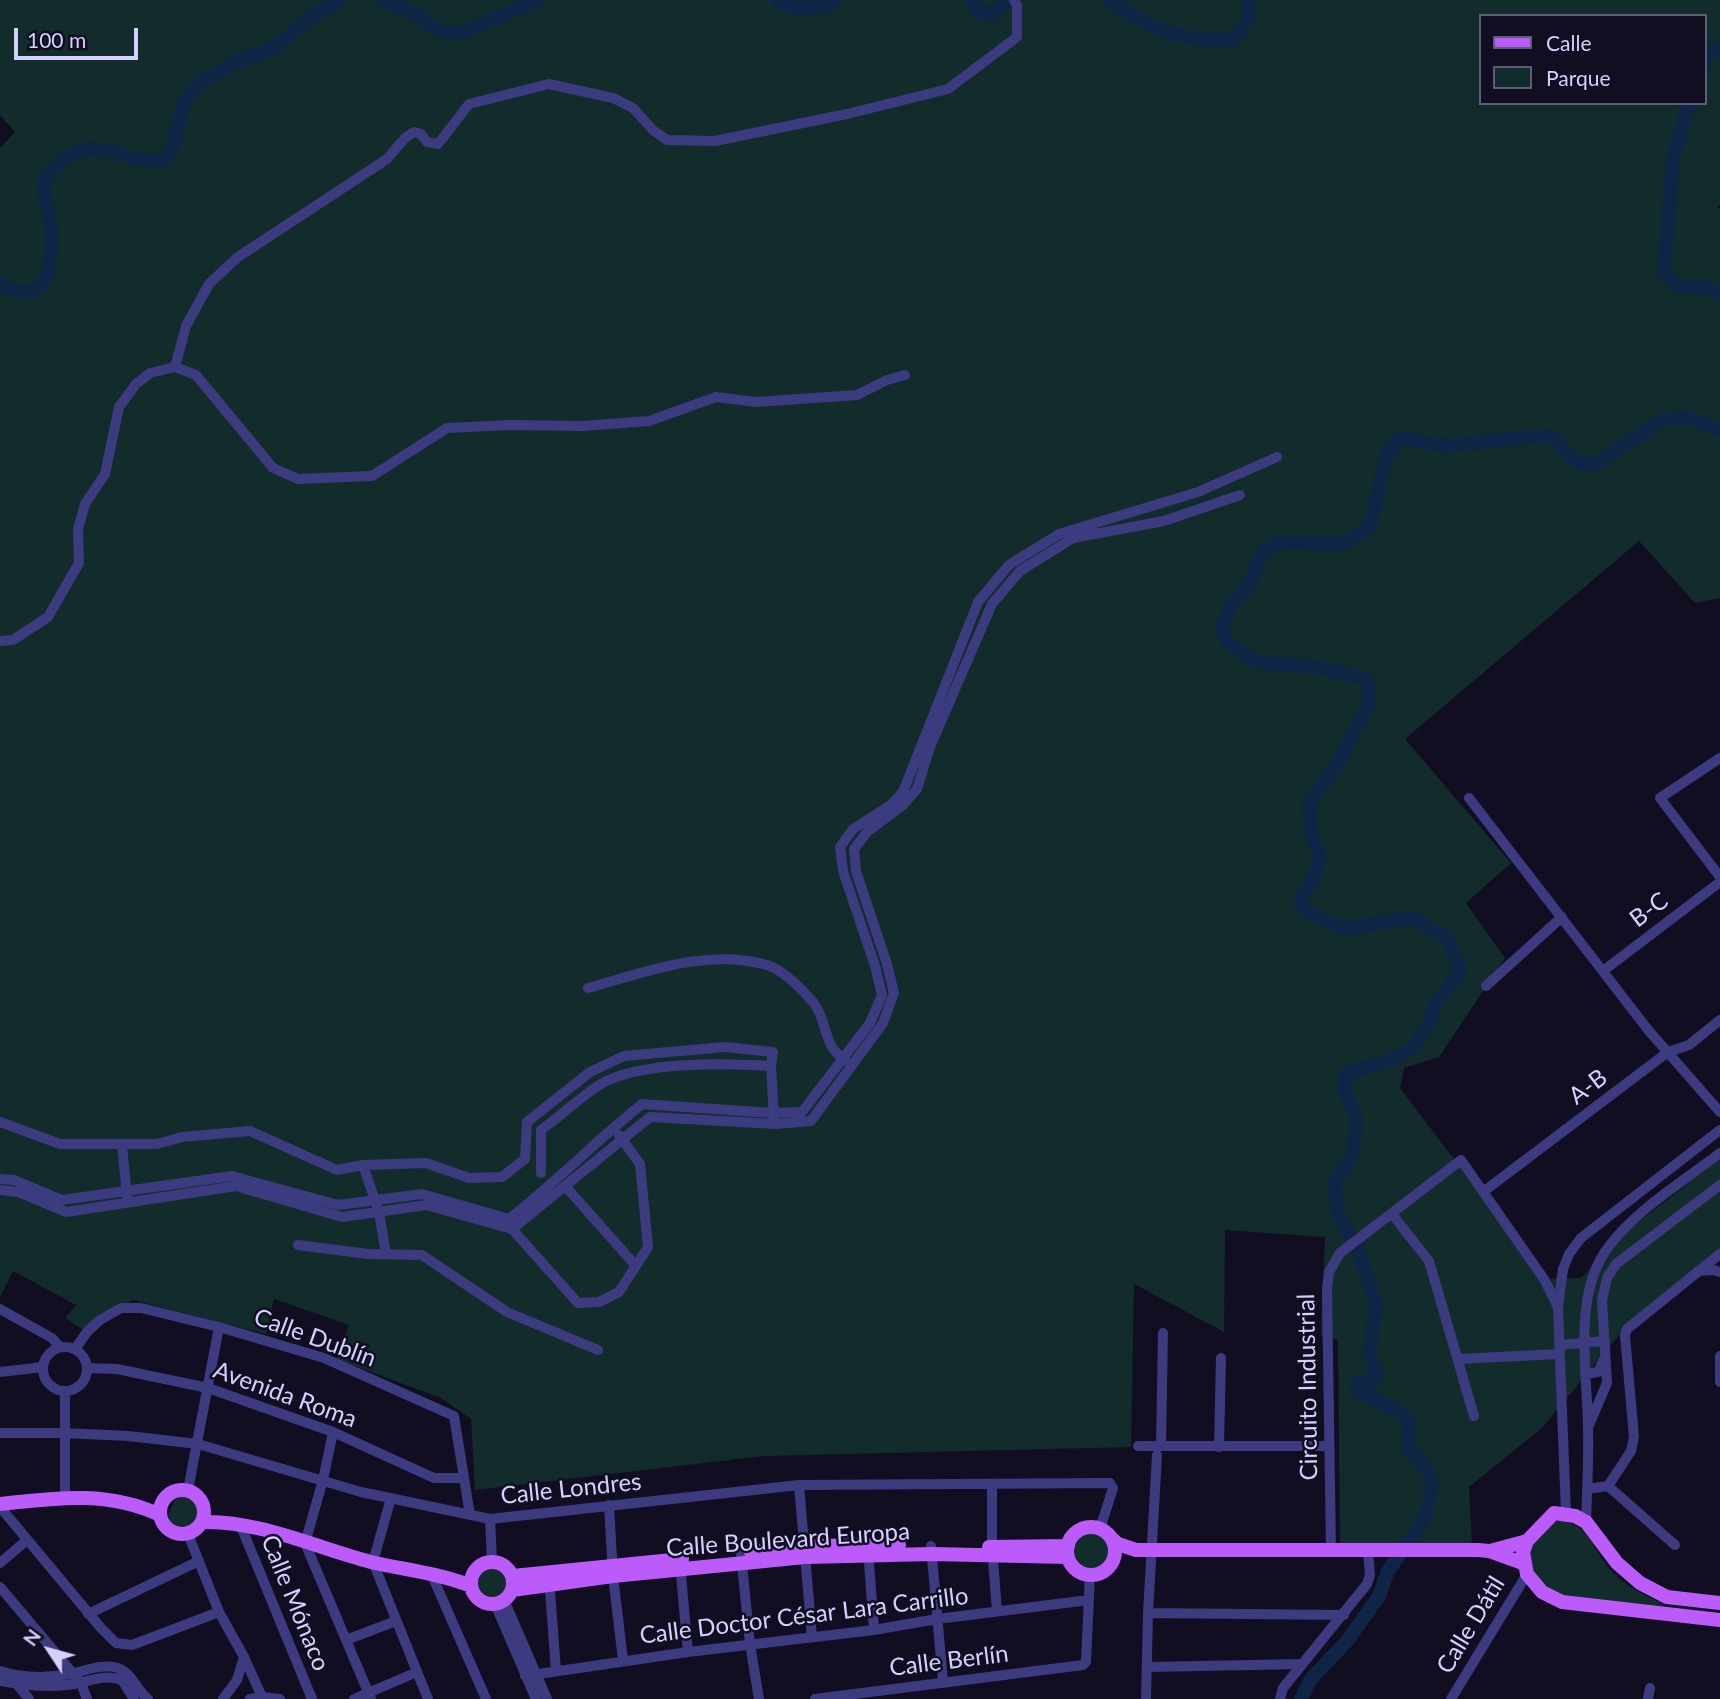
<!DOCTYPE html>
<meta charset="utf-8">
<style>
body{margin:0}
#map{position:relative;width:1720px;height:1699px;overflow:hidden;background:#110e22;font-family:Lato,sans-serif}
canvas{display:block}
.legend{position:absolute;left:1479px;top:14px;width:228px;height:91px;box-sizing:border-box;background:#110e22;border:2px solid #5f5c7a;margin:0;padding:9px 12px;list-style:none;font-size:21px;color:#d5d1fe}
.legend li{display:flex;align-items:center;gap:14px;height:35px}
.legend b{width:35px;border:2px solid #5f5c7a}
.north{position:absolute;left:14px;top:1615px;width:70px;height:70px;-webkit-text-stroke:5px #110e22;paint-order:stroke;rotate:306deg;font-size:19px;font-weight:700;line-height:28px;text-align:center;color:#d5d1fe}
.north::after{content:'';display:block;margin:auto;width:24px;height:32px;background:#d5d1fe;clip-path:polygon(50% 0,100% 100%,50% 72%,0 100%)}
.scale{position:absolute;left:14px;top:28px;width:124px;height:32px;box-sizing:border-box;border:4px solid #d5d1fe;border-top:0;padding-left:9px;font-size:21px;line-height:24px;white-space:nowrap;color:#d5d1fe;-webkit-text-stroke:5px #110e22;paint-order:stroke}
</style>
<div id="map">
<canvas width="1720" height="1699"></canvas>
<ul class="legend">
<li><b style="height:9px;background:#bb5cfa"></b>Calle</li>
<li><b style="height:19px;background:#122c2b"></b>Parque</li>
</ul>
<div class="north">N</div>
<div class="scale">100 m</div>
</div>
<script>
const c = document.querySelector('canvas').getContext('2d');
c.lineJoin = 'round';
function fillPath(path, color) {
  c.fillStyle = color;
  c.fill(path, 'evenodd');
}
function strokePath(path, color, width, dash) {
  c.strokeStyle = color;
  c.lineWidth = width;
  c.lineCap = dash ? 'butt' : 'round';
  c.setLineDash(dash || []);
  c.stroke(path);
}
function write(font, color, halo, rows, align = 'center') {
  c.font = font + ' Lato,sans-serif';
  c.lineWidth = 5;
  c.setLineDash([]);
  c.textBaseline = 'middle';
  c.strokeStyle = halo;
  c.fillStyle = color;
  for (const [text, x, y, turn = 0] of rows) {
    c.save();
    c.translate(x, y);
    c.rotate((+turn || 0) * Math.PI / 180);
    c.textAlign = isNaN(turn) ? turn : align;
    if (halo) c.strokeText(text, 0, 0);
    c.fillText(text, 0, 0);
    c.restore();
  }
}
fillPath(new Path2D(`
 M0 0H1720V205L1717 207 1720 209V598L1695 603 1639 541 1405 739 1511 863 1466 903 1505 958 1439 1057 1404 1068 1400 1088 1545 1279 1581 1278 1620 1236 1720 1159V1252L1620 1334 1542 1428 1469 1487 1472 1544 1340 1543 1338 1340 1321 1336 1325 1237 1225 1230 1224 1332 1134 1284 1131 1447 763 1456 475 1490 471 1419 441 1398 336 1359 349 1325 274 1299 266 1334 133 1300 86 1332 65 1318 76 1305 13 1271 0 1297V148L15 132 0 115ZM1480 16H1704V103H1480Z
 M185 1494C204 1502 198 1526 180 1531L170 1525 168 1516 175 1498Z
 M1559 1520C1589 1524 1592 1548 1609 1568 1621 1583 1642 1595 1660 1602L1662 1603 1661 1606 1565 1597C1539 1589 1518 1561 1537 1536 1545 1527 1548 1523 1559 1520Z
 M1073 1550a19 19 0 1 1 38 0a19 19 0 1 1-38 0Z
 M476 1583a16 16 0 1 1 32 0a16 16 0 1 1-32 0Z`), '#122c2b');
strokePath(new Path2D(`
 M383 0 412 12 438 30 457 34 539 0
 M777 0 798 9 831 5 836 0
 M972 0 978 11 993 15 1007 0
 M1108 0C1153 31 1180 41 1234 40L1249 19 1248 0
 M1704 62 1710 52 1720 49
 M1689 103 1673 159 1664 271 1677 286 1706 287 1720 293
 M0 283 10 290 30 292C34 290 40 286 43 283 53 270 52 230 49 214 47 203 42 193 45 182 47 173 57 164 65 158 100 134 128 166 163 160L173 146 184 102 198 84 238 61 272 49 314 15 339 0
 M1301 1699 1311 1679 1347 1641 1379 1596 1388 1571 1425 1517 1432 1483 1426 1468 1407 1447 1410 1424C1399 1407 1374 1401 1357 1389L1358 1382H1369L1377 1376 1369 1351 1376 1307 1360 1254 1337 1210 1334 1183 1353 1155 1356 1117 1345 1092V1074L1385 1062 1413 1048 1427 1026 1436 1002 1460 972 1448 939 1411 917 1344 929 1305 911 1300 898 1312 883 1320 858 1311 833 1309 803 1338 763 1370 701 1367 679 1316 667 1256 662 1227 642 1222 626 1232 604 1248 588 1263 551 1280 542 1330 544 1348 542 1370 526 1386 455 1401 438 1444 446 1549 435 1577 462 1594 465 1664 419 1686 417 1720 430`), '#0f2546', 14);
strokePath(new Path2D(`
 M175 367 196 375 273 468 298 479 372 476 447 428 510 425 583 426 649 421 716 397 756 402 857 395 887 380 905 375
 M0 641 13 640 48 617 79 563 78 529 85 504 105 474 119 407 136 384 150 373 175 367 186 326 209 284 238 257 387 159 405 138 414 132 421 134 427 142 438 144 469 104 549 84 613 98 633 108 653 130 667 140 715 141 847 114 948 89 1017 37V5L1014 0
 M1720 758 1660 798 1720 877
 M1469 798 1649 1031 1720 1112
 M1603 971 1720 882
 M1486 986 1562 917
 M588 988C646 972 707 948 767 965 783 970 802 989 813 1002 829 1023 821 1044 846 1061
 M0 1122 60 1144H157L182 1137 250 1131 337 1170 363 1165 426 1163 469 1178 502 1177 525 1159 527 1122 590 1072 624 1056 725 1047 773 1052 771 1066 774 1118
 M122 1146 127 1195
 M363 1165 379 1212 386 1254
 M541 1173V1130C561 1116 580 1097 601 1084 641 1061 725 1063 771 1066
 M0 1179 14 1180 62 1200 232 1176 338 1205 422 1194 509 1219C555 1183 596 1141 642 1104L772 1113 802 1112 870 1023 882 995 875 966 843 871 840 847 853 829 891 805 903 792 978 602 1009 565 1059 534 1198 492 1277 457
 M566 1187 636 1266
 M0 1190 18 1192 66 1212 236 1186 342 1217 426 1205 512 1229 650 1117 776 1124 811 1121 883 1023 894 993 887 964 856 871 854 849 867 832 903 805 917 789 930 747 992 604 1020 571 1073 538 1164 521 1240 495
 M1483 1192 1668 1052 1689 1045 1720 1020
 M1392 1214 1429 1261 1474 1416
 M512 1229 578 1303 599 1302 619 1292 648 1247 640 1164 619 1135
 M298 1245 368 1254 422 1255 507 1312 598 1350
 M1698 1271 1714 1270 1720 1272
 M0 1309 52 1338 60 1347
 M1559 1345 1605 1341
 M43 1369a22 22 0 1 1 44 0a22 22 0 1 1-44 0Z
 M75 1349 87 1332 100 1320 121 1308H141L219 1327 324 1358 454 1416 470 1515
 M1720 1356V1382
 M1458 1359 1559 1354
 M87 1368 117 1369 208 1388 333 1432 434 1478H463
 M0 1372 43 1367
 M1585 1374 1598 1372 1605 1357
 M65 1391V1496
 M1589 1425 1607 1383 1602 1300 1607 1278 1616 1264 1720 1185
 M333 1432 323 1480 305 1543 371 1699
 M0 1433H63L128 1436 198 1444 361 1492 490 1519 799 1485 1110 1483 1113 1488 1100 1529
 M1138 1446H1329
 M1161 1446 1163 1333
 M1219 1447 1221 1358
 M799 1485 812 1637
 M992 1485V1547L997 1611
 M1608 1486 1675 1545
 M1587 1489 1608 1486 1631 1451 1634 1437 1625 1335 1627 1329 1720 1254
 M188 1490 219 1327
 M391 1498 373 1562 428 1699
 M609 1505 613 1576 623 1660
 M0 1507 101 1628 116 1643 132 1645 219 1612
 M1566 1513 1558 1307 1563 1269 1569 1254 1581 1238 1720 1130
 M490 1519 492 1561
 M1586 1522C1587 1490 1589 1458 1588 1426 1587 1369 1572 1292 1610 1245 1637 1209 1684 1181 1720 1153
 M240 1524 312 1699
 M188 1534 219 1612 244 1657 263 1699
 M931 1546 943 1682
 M868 1549 874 1630
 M1331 1551 1327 1289 1329 1272 1340 1253 1461 1160 1544 1279 1558 1307
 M741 1554 750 1644 759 1699
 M0 1563 27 1540
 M680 1564 688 1652
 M431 1573 486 1699
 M549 1578 556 1671
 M0 1587 81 1683 87 1699
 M504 1600 547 1699
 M495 1604 536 1699
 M1148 1613 1344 1615
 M88 1614 199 1561
 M346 1640 396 1621
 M1147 1667 1302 1664
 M0 1671C22 1678 48 1678 70 1674 85 1671 102 1663 118 1668 133 1674 136 1690 148 1699
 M525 1676 688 1652 874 1630 937 1619 1089 1600
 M0 1681C22 1685 44 1688 67 1685 88 1683 101 1673 122 1680L134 1699
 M15 1682 29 1699
 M223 1699 237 1680 244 1657
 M250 1699 262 1697 280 1699
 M354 1699 417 1672
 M815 1699 1083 1665 1086 1662 1090 1575
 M1146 1699 1148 1613 1157 1455
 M1280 1699 1283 1688 1367 1584 1370 1575 1368 1551
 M1451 1699 1527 1574
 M1648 1699 1650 1688`), '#3c3b80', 10);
strokePath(new Path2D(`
 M160 1512a22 22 0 1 1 44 0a22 22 0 1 1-44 0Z
 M0 1504C55 1498 107 1490 160 1515
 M202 1522C258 1520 317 1548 371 1562 405 1570 438 1573 471 1586
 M1067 1551a24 24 0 1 1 48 0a24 24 0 1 1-48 0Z
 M1111 1538 1118 1544 1136 1550H1478L1489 1551 1525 1564
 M989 1547 1068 1546
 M1490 1551 1527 1541
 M751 1552 804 1546 899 1545
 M471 1583a21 21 0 1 1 42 0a21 21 0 1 1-42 0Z
 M513 1576 682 1559
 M512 1590 613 1576 805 1557 932 1554 1068 1557
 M1720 1603 1667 1597 1640 1583 1617 1563 1586 1522 1575 1516 1554 1513 1527 1541 1523 1552 1527 1574 1542 1592 1562 1602 1720 1620`), '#bb5cfa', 14);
write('24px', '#d5d1fe', '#110e22', [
 ["B-C",1649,910,-37],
 ["A-B",1588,1087,-37],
 ["Calle Dublín",315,1338,20],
 ["Circuito Industrial",1308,1387,-91],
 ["Avenida Roma",285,1395,20],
 ["Calle Londres",571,1489,-6],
 ["Calle Boulevard Europa",788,1540,-4],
 ["Calle Mónaco",295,1603,68],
 ["Calle Doctor César Lara Carrillo",804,1616,-7],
 ["Calle Dátil",1471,1625,-59],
 ["Calle Berlín",949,1661,-7]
]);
</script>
